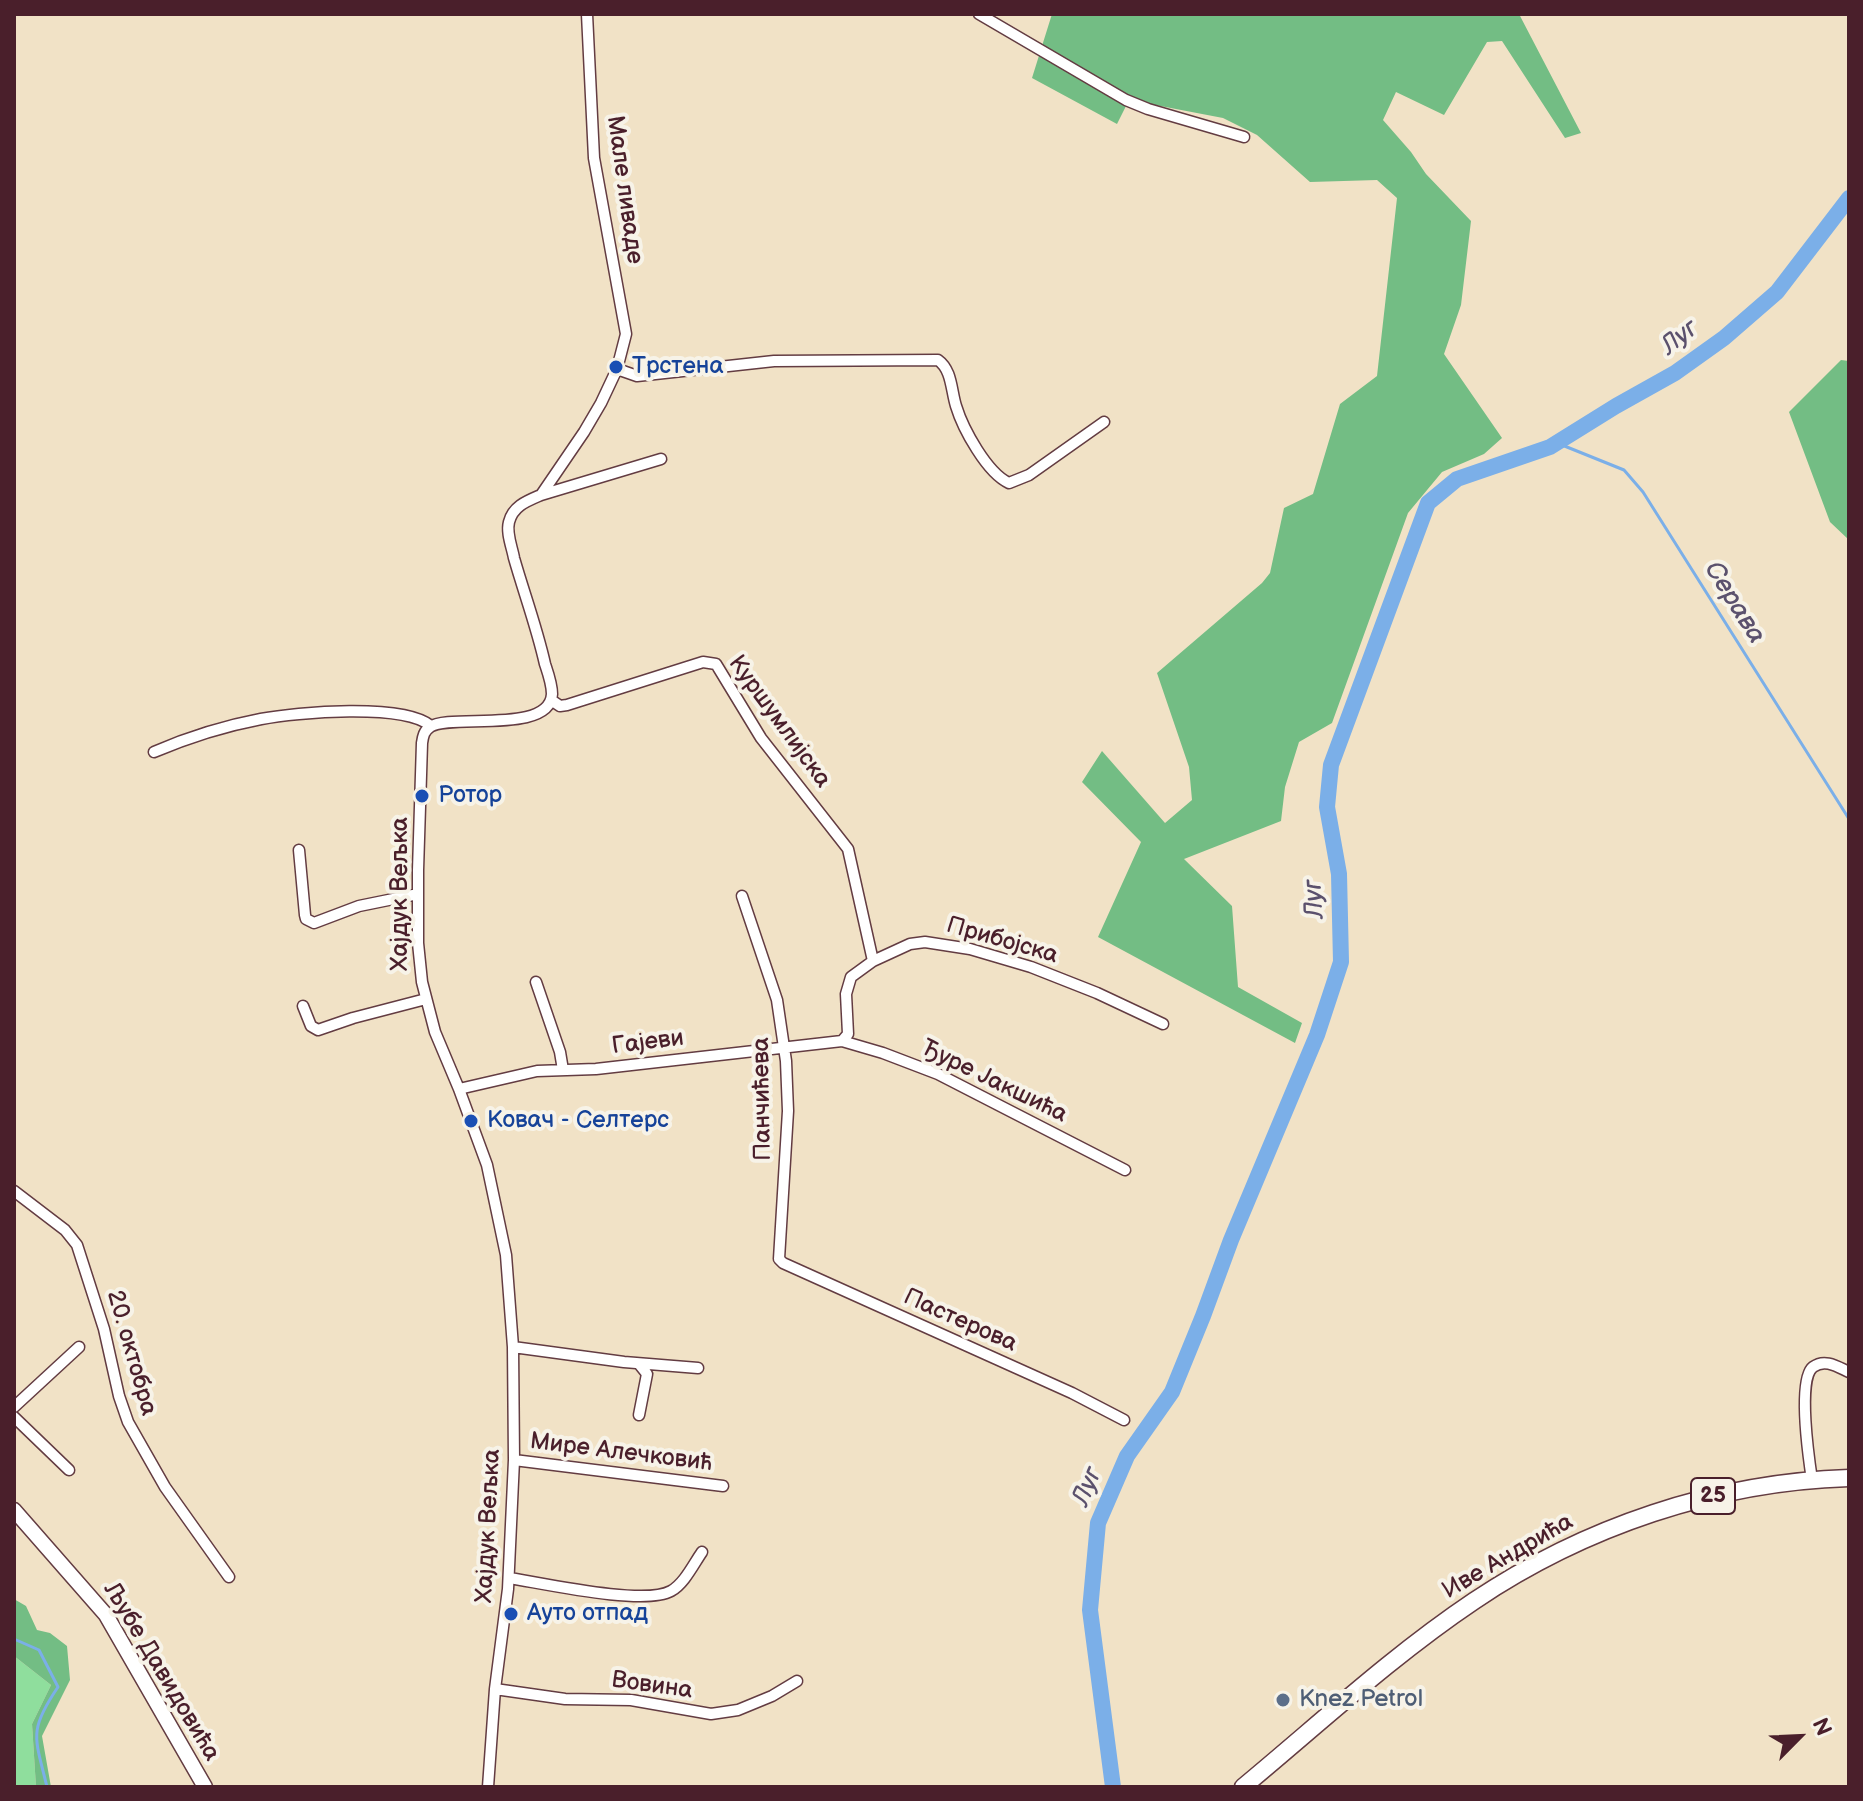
<!DOCTYPE html>
<meta charset="utf-8">
<style>
body{margin:0}
#map{position:relative;width:1863px;height:1801px;overflow:hidden;background:#f1e2c6;font-family:"Balsamiq Sans",sans-serif}
canvas{display:block}
.frame{position:absolute;inset:0;border:16px solid #4a1f2b;pointer-events:none}
.north{position:absolute;left:1759px;top:1697px;width:80px;height:80px;-webkit-text-stroke:6px #f7f3e8;paint-order:stroke;rotate:66deg;font-size:22px;font-weight:700;line-height:32px;text-align:center;color:#4a1f2b}
.north::after{content:'';display:block;margin:auto;width:28px;height:36px;background:#4a1f2b;clip-path:polygon(50% 0,100% 100%,50% 72%,0 100%)}
</style>
<div id="map">
<canvas width="1863" height="1801"></canvas>
<div class="frame"></div>
<div class="north">N</div>
</div>
<script>
const c = document.querySelector('canvas').getContext('2d');
c.lineJoin = 'round';
function fillPath(path, color) {
  c.fillStyle = color;
  c.fill(path, 'evenodd');
}
function strokePath(path, color, width, dash) {
  c.strokeStyle = color;
  c.lineWidth = width;
  c.lineCap = dash ? 'butt' : 'round';
  c.setLineDash(dash || []);
  c.stroke(path);
}
function write(font, color, halo, rows, align = 'center') {
  c.font = font + ' "Balsamiq Sans",sans-serif';
  c.lineWidth = 8;
  c.setLineDash([]);
  c.textBaseline = 'middle';
  c.strokeStyle = halo;
  c.fillStyle = color;
  for (const [text, x, y, turn = 0] of rows) {
    c.save();
    c.translate(x, y);
    c.rotate((+turn || 0) * Math.PI / 180);
    c.textAlign = isNaN(turn) ? turn : align;
    if (halo) c.strokeText(text, 0, 0);
    c.fillText(text, 0, 0);
    c.restore();
  }
}
fillPath(new Path2D(`
 M14 1656 51 1685 32 1724 36 1787H14Z`), '#8fde9d');
fillPath(new Path2D(`
 M1052 14 1066 16 1069 14H1519L1581 133 1565 138 1502 41 1487 42 1444 115 1396 92 1383 120 1411 152 1426 174 1471 221 1461 305 1444 354 1502 438 1484 454 1442 472 1408 513 1332 723 1299 742 1285 787 1281 821 1184 859 1232 906 1238 987 1302 1023 1295 1043 1098 937 1141 842 1082 782 1102 751 1165 823 1192 800 1189 767 1157 673 1262 583 1270 573 1284 508 1313 494 1340 404 1377 376 1397 198 1377 180 1310 182 1257 135 1223 118 1129 100 1117 124 1032 78Z
 M1841 360 1849 361V540L1830 522 1789 412Z
 M14 1599 26 1606 37 1630 50 1633 67 1646 70 1680 42 1736 51 1787H36L32 1724 51 1685 14 1656Z`), '#73bd84');
strokePath(new Path2D(`
 M1557 443 1624 470 1643 492 1849 819
 M14 1639 39 1650 58 1687C28 1731 35 1737 47 1787`), '#7bafe8', 3);
strokePath(new Path2D(`
 M1113 1787 1090 1610 1098 1523 1127 1456 1172 1392 1203 1316 1231 1240 1317 1035 1341 962 1339 874 1327 807 1331 765 1428 503 1457 479 1550 447 1616 406 1675 373 1724 338 1777 292 1849 198`), '#7bafe8', 16);
const minor = new Path2D(`
 M979 14 1126 100 1148 109 1244 137
 M617 369 637 376 774 361 938 360C952 370 951 390 956 406 963 429 987 473 1009 483L1029 475 1104 422
 M541 495 584 432 601 403 617 369 626 334 594 158 587 14
 M551 700 560 706 567 705 703 662 716 664 761 738 848 849 873 961
 M154 752C189 737 224 726 261 719 297 712 404 703 431 726
 M299 850 305 915 306 919 314 923 359 906 418 894
 M742 896 777 1000 786 1061 788 1111 779 1259 783 1263 1072 1393 1124 1420
 M536 982 560 1052 563 1070
 M303 1006 311 1026 318 1030 353 1018 426 999
 M842 1041 848 1034 846 994 851 977 873 961 910 944 925 942 970 949 1031 967 1097 993 1163 1024
 M459 1089 537 1071 596 1069 842 1041 883 1053 938 1074 1125 1170
 M14 1191 65 1230 77 1245 104 1329 119 1396 128 1422 165 1487 229 1577
 M513 1347 624 1362 698 1368
 M14 1407 79 1347
 M639 1415 647 1374 639 1364
 M14 1417 69 1470
 M514 1460 723 1486
 M1812 1480C1809 1460 1797 1379 1813 1367 1825 1358 1838 1367 1849 1372
 M509 1578C542 1583 644 1606 671 1591 684 1584 693 1565 702 1552
 M495 1689 565 1699 631 1700 711 1714 738 1710 772 1696 797 1681
 M488 1787 495 1689 508 1589 514 1460 513 1347 506 1255 487 1165 459 1089 435 1032 422 982 418 943V870L422 743C423 736 424 731 430 727 450 713 550 735 552 694 552 684 548 673 545 664 537 628 524 593 514 558 512 547 506 533 509 522 513 506 527 501 541 495L661 459`);
const secondary = new Path2D(`
 M14 1510 106 1615 205 1787`);
const primary = new Path2D(`
 M1243 1787C1319 1724 1392 1656 1474 1601 1584 1527 1716 1482 1849 1478`);
strokePath(minor, '#633c42', 13);
strokePath(secondary, '#633c42', 17);
strokePath(primary, '#633c42', 19);
strokePath(minor, '#fff', 10);
strokePath(secondary, '#fff', 14);
strokePath(primary, '#fff', 16);
for (const [x, y, r, color] of [
 [616,367,8,"#1a4fb4"],
 [422,796,8,"#1a4fb4"],
 [471,1121,8,"#1a4fb4"],
 [511,1614,8,"#1a4fb4"],
 [1283,1700,8,"#5c6f8a"]
]) {
  const dot = new Path2D();
  dot.arc(x, y, r, 0, 2 * Math.PI);
  c.fillStyle = color;
  c.fill(dot);
  strokePath(dot, '#f7f3e8', 3);
}
for (const [x, y, w] of [
 [1713,1496,44]
]) {
  const box = new Path2D();
  box.roundRect(x - w / 2, y - 18, w, 36, 6);
  c.fillStyle = '#f7f3e8';
  c.fill(box);
  strokePath(box, '#4a1f2b', 2);
}
write('bold 22px', '#4a1f2b', null, [
 ["25",1713,1496]
]);
write('24px', '#4a1f2b', '#f7f3e8', [
 ["Мале ливаде",624,190,82],
 ["Куршумлијска",779,722,54],
 ["Хајдук Вељка",401,894,-90],
 ["Прибојска",1002,941,16],
 ["Гајеви",648,1043,-7],
 ["Ђуре Јакшића",994,1082,26],
 ["Панчићева",763,1099,-91],
 ["Пастерова",960,1321,24],
 ["20. октобра",131,1353,74],
 ["Мире Алечковић",621,1453,7],
 ["Хајдук Вељка",489,1526,-87],
 ["Иве Андрића",1508,1557,-30],
 ["Љубе Давидовића",161,1672,59],
 ["Вовина",652,1686,8]
]);
write('24px', '#164399', '#f7f3e8', [
 ["Трстена",632,367],
 ["Ротор",438,796],
 ["Ковач - Селтерс",487,1121],
 ["Ауто отпад",527,1614]
], 'left');
write('24px', '#4e5e75', '#f7f3e8', [
 ["Knez Petrol",1299,1700]
], 'left');
write('italic 26px', '#5b516d', '#f7f3e8', [
 ["Луг",1680,338,-38],
 ["Серава",1734,603,58],
 ["Луг",1315,899,-93],
 ["Луг",1088,1487,-67]
]);
</script>
